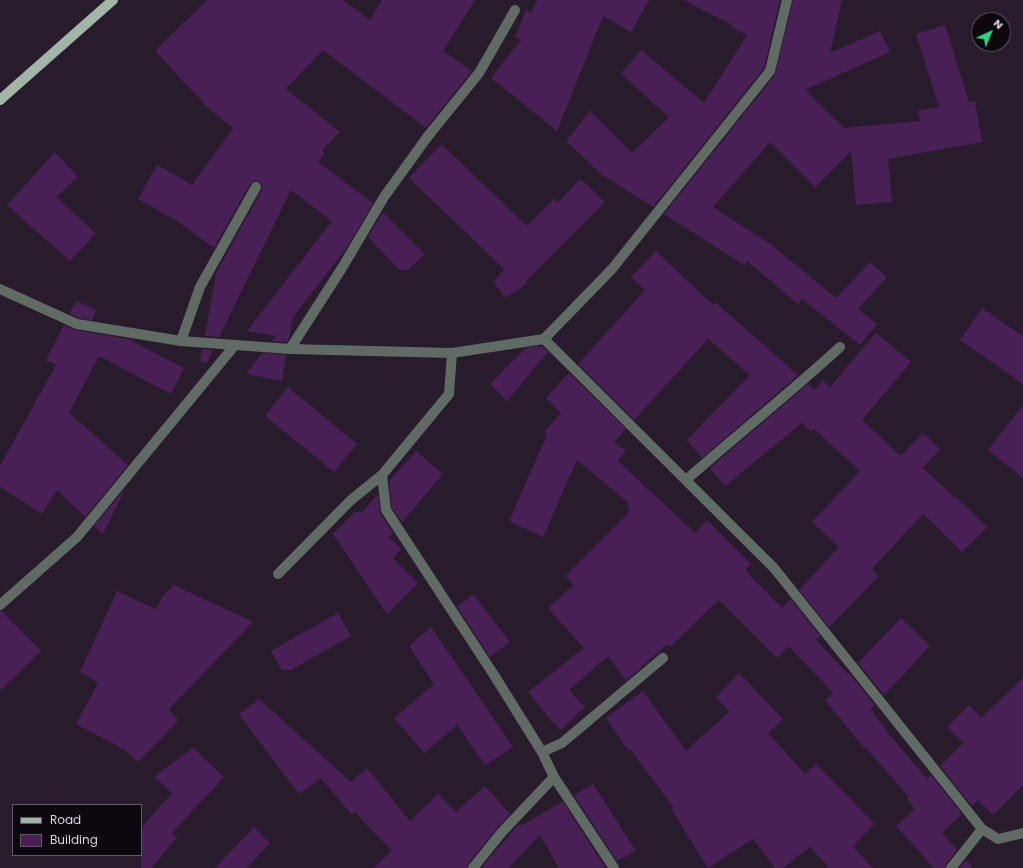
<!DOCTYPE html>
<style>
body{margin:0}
#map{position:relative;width:1023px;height:868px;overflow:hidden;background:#281b2c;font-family:Poppins,sans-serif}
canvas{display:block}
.legend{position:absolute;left:12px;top:804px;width:130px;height:52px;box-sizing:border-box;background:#0d080f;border:1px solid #615a63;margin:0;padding:5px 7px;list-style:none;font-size:12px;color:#ded5e1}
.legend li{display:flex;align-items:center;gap:8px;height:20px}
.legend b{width:20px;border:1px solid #615a63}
.north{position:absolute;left:971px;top:12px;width:40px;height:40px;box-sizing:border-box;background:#0d080f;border:1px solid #615a63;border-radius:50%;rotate:44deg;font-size:11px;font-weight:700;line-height:16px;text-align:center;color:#ded5e1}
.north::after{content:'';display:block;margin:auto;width:14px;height:18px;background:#2ad885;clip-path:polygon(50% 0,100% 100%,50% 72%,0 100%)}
</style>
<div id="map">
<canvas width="1023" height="868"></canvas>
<ul class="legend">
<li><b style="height:5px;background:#a1b6a7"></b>Road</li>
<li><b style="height:11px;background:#492056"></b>Building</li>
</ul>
<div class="north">N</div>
</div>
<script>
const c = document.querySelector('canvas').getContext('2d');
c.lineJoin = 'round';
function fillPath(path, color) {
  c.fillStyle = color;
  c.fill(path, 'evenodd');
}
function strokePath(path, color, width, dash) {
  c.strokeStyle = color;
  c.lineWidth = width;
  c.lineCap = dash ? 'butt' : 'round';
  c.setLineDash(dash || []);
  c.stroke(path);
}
fillPath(new Path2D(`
 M207 0H343L370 20 382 0H475L443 51 472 71 426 128 323 50 286 89 340 132 322 150 325 153 318 162 373 203 348 246 293 317 289 338 287 342 272 341 276 336 247 331 332 221 291 190 219 337 205 336 216 273 262 190V184L256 181 250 184 214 248 174 219 138 199 157 165 192 185 233 128 203 104 204 103 155 51Z
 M537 0H649L631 32 603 16 557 131 491 78 521 40 515 37 526 10 531 13Z
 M683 0H780L764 68 653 207 601 174 566 141 590 111 632 153 669 117 621 74 641 50 704 103 747 35 731 27 732 25Z
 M793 0H842L830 53 880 31 890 52 805 90 844 128 920 121 918 111 939 107 916 34 945 25 969 102 975 101 982 142 888 159 892 202 856 205 851 151 815 187 770 142 713 207 769 243 836 298 870 262 887 277 858 309 877 324 860 345 802 299 798 304 747 261 744 265 664 214 775 75Z
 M441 144 527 226 554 199 557 203 580 179 605 202 526 281 527 284 505 298 494 282 504 269 409 178Z
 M55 152 78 177 56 197 96 233 70 261 7 205Z
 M383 212 425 254 408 270H399L368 237Z
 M656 251 713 305 715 302 798 375 702 458 687 440 750 375 708 339 634 420 578 364 645 290 631 277Z
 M76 301 96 310 92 320 79 318 70 314Z
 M982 308 1023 336V384L960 340Z
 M64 325 76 330 128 339 184 368 171 394 99 356 69 413 128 465 85 517 57 490 42 514 0 487V466L56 365 46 360Z
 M876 333 911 362 862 420 901 456 923 433 940 449 923 468 955 498 956 497 987 527 962 552 923 514 872 569 879 576 829 627 799 590 839 547 812 522 860 471 814 429 811 432 802 423 725 486 710 468 808 384 815 390 823 380 830 387Z
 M542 346 548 352 507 401 490 384 525 348Z
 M202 349 213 350 207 363 200 361Z
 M262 353 286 355 282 381 246 374Z
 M569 373 626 429 614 442 626 451 618 461 695 533 707 520 751 564 745 570 782 608 791 599 820 636 816 640 848 674 849 673 875 705 870 709 887 730 886 731 927 779 931 775 962 814 942 833 957 850 946 864 945 868H934L896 826 915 809 907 799 909 797 866 748 865 749 825 700 833 693 789 646 777 658 719 600 670 647 667 644 626 681 608 656 569 690 585 707 561 730 550 719 528 692 584 648 548 608 574 585 565 576 630 511 627 507 630 504 577 460 543 537 509 521 547 435 544 432 561 413 546 398Z
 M288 387 357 444 334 472 265 416Z
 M1023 405V478L988 450Z
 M416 451 443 474 402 522 392 508 389 481Z
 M125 489 103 534 94 526Z
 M378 494 380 513 393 533 389 537 401 549 393 558 418 583 387 614 333 534 355 512H362Z
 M174 585 253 622 169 709 178 721 138 762 125 750 76 724 98 683 80 672 117 591 156 609 163 596Z
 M473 594 510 642 490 657 457 607Z
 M0 611H2L41 651 0 691Z
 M338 613 351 636 291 670H282L271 651Z
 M901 618 930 646 884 695 858 663Z
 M431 627 513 747 485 765 457 725 424 753 394 718 434 684 409 646Z
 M739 673 783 719 768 733 805 774 816 764 875 824 853 846 873 868H829L810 847 783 868H775L753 839 708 868 671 809 674 808 630 749 628 750 606 718 643 691 686 751 729 712 716 697Z
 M1023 678V785L993 815 978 800 972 806 940 766 963 743 947 727 969 705 981 718Z
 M259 699 351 782 367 768 410 821 438 794 456 812 485 786 510 814 497 828 468 864 467 868H373L392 851 355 812 352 815 321 778 299 794 239 714Z
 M193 748 224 777 172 833 177 837 151 868H141V828L172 793 154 777Z
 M593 784 636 851 617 861 574 795Z
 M563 802 605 867 603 868H559L540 835 508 868H481L519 824 520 826Z
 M254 827 270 843 246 868H215Z
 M966 860 973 868H959Z`), '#492056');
strokePath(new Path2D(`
 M0 289 77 324 181 341 290 349 452 353 544 339 612 269 770 71 787 0
 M544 339 774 568 982 829 998 839 1023 833
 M181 341 200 287 256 187
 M290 349 342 268 384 197 428 136 479 73 515 10
 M452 353 449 394 382 475 386 510 494 675 542 752 554 777 502 832 473 868
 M686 480C737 435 790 393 840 347
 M278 574 351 500 382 475
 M0 605 77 537 235 345
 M542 752 562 743 663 658
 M554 777 614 868
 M951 868 982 829`), '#606b64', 10);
strokePath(new Path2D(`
 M0 100 113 0`), '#a1b6a7', 10);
</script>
